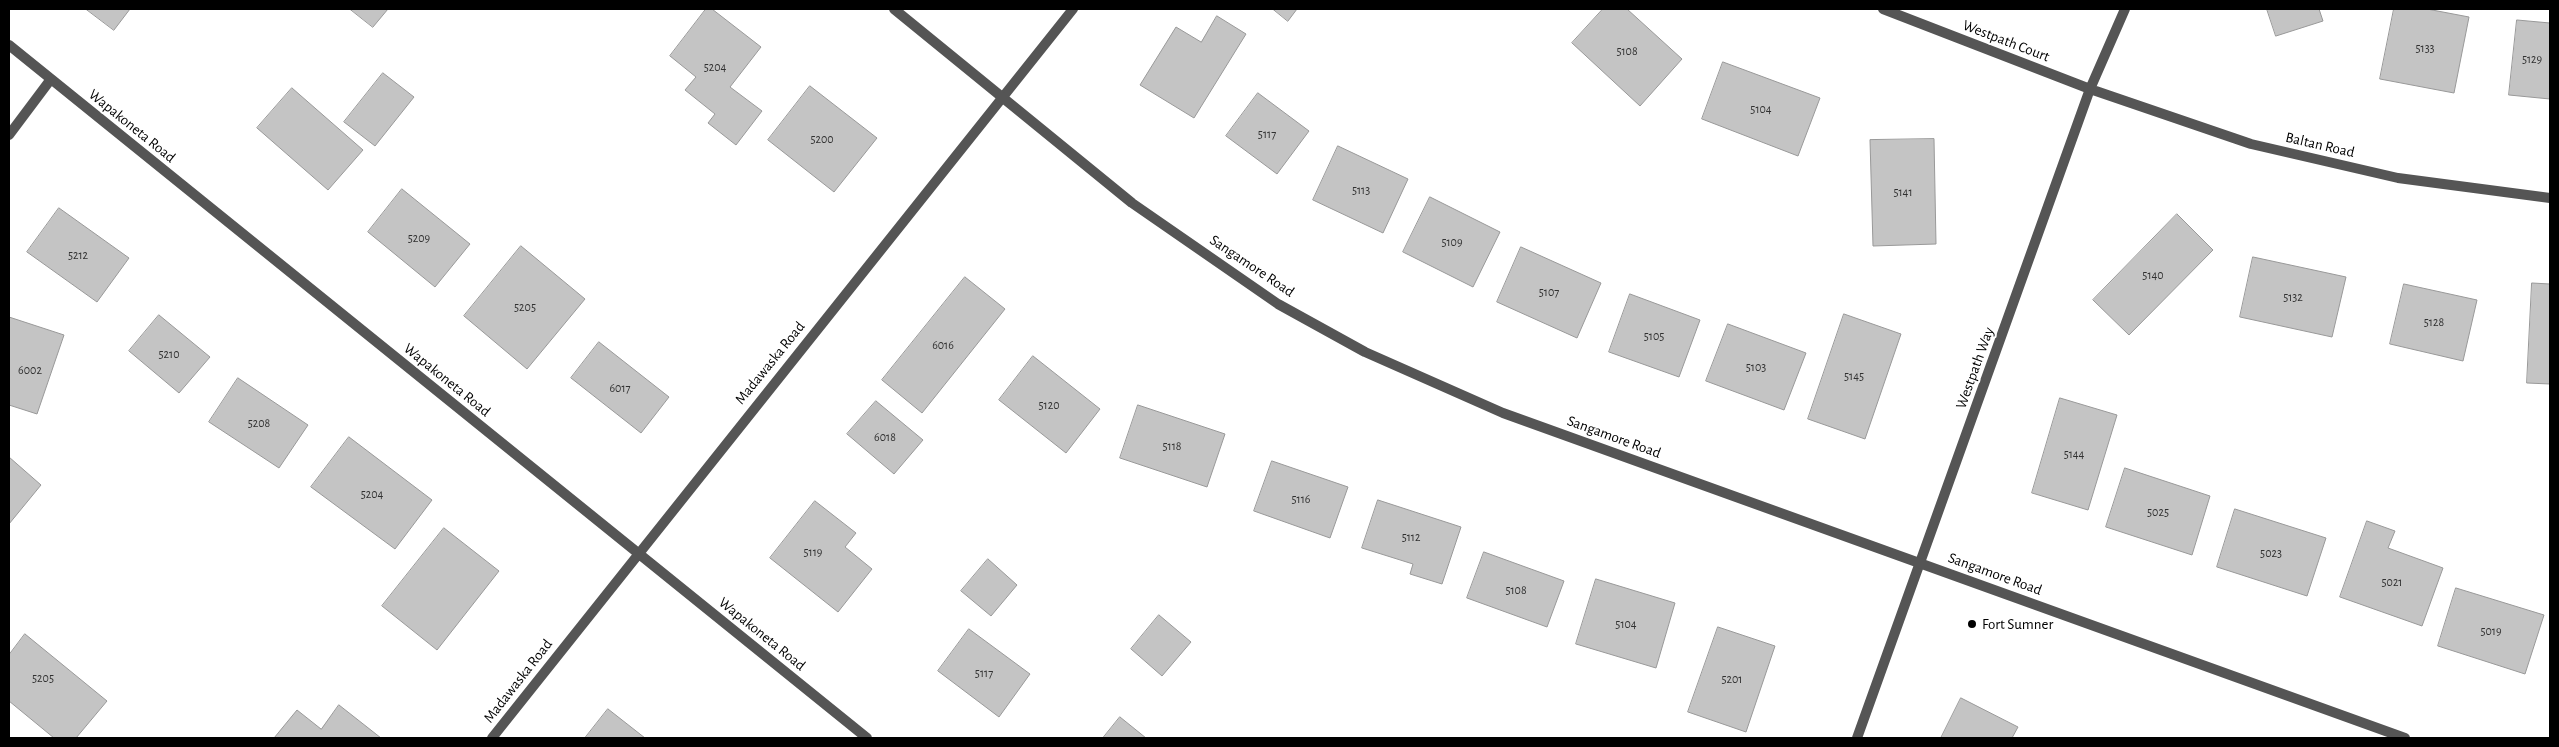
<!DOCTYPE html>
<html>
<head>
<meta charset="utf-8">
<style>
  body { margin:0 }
  #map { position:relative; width:2559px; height:747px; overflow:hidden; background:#fff; font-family:"Alegreya Sans",sans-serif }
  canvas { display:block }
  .frame { position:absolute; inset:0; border:10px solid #000; pointer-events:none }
</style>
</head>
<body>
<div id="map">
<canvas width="2559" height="747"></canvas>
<div class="frame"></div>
</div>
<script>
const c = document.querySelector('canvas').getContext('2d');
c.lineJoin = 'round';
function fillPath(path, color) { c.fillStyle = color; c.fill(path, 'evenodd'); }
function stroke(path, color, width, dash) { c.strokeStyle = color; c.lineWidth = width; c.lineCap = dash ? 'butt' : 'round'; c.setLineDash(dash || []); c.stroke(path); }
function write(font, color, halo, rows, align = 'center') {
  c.font = font + ' "Alegreya Sans",sans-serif'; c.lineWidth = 4; c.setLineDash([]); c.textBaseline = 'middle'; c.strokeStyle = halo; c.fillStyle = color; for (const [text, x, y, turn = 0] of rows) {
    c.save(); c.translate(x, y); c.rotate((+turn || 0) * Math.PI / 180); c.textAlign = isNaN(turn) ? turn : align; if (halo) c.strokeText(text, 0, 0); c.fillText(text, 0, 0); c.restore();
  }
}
const building = new Path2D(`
  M 86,9 L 130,9 L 114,30 Z
  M 350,9 L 388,9 L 373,27 Z
  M 706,9 L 712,9 L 761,47 L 730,87 L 762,111 L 736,145 L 708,123 L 715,114 L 685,90 L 696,77 L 670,56 Z
  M 1273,9 L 1297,9 L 1288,21 Z
  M 1603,9 L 1627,9 L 1682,59 L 1640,106 L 1572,43 Z
  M 2267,9 L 2319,9 L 2323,21 L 2276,36 Z
  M 2394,9 L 2427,9 L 2469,17 L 2454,93 L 2380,79 Z
  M 1217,16 L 1246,34 L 1194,118 L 1140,85 L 1176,27 L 1201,42 Z
  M 2517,20 L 2550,23 L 2550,99 L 2509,95 Z
  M 1723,62 L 1820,98 L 1798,156 L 1702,119 Z
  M 383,73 L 414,97 L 375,146 L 344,122 Z
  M 810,86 L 877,138 L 834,192 L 768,140 Z
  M 292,88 L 363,150 L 328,190 L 257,128 Z
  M 1258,93 L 1309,131 L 1277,174 L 1226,136 Z
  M 1934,139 L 1936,244 L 1873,246 L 1870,140 Z
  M 1338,146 L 1408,179 L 1383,233 L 1313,200 Z
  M 402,189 L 470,244 L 435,287 L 368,232 Z
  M 1430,197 L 1500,232 L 1473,287 L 1403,252 Z
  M 59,208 L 129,258 L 97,302 L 27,252 Z
  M 2177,214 L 2213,250 L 2129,335 L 2093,300 Z
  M 521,246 L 585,299 L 527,369 L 464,316 Z
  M 1521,247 L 1601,283 L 1577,338 L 1497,302 Z
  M 2253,257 L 2346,277 L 2332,337 L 2240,317 Z
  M 965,277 L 1005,309 L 922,413 L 882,380 Z
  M 2532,283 L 2550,284 L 2550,384 L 2527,383 Z
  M 2404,284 L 2477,300 L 2463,361 L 2390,344 Z
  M 1630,294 L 1700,320 L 1679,377 L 1609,352 Z
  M 1844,314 L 1901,334 L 1865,439 L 1808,419 Z
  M 159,315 L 210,357 L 179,393 L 129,351 Z
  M 9,317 L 64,335 L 37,414 L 9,405 Z
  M 1728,324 L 1806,353 L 1784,410 L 1706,381 Z
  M 599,342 L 669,397 L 641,433 L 571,378 Z
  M 1033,356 L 1100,409 L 1066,453 L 999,400 Z
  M 238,378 L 308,425 L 279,468 L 209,422 Z
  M 2060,398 L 2117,415 L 2088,510 L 2032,493 Z
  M 876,401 L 923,440 L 894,474 L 847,434 Z
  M 1138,405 L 1225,434 L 1207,487 L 1120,458 Z
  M 349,437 L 432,500 L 395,549 L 311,487 Z
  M 9,457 L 41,485 L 9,524 Z
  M 1272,461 L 1348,487 L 1330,538 L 1254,511 Z
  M 2125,468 L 2210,496 L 2192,555 L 2106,527 Z
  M 1378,500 L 1461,527 L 1442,584 L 1410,574 L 1413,564 L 1362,548 Z
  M 815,501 L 856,533 L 845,547 L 872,569 L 838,612 L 770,558 Z
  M 2235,509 L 2326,538 L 2307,596 L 2217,567 Z
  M 2367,521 L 2395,531 L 2388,548 L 2443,568 L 2422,626 L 2340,597 Z
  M 444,528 L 499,571 L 437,650 L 382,606 Z
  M 1484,552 L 1564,581 L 1547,627 L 1467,598 Z
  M 988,559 L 1017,585 L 991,616 L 961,591 Z
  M 1596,579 L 1675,603 L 1656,668 L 1576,644 Z
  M 2456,588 L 2544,615 L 2525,674 L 2438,646 Z
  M 1159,615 L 1191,642 L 1162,676 L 1131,649 Z
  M 1718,627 L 1775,646 L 1746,732 L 1688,712 Z
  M 969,629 L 1030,674 L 999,717 L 938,671 Z
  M 25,634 L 107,701 L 76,738 L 54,738 L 9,701 L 9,655 Z
  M 1961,698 L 2018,727 L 2012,738 L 1941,738 Z
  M 339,705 L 381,738 L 274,738 L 297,710 L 321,729 Z
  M 608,709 L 645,738 L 585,738 Z
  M 1120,717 L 1146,738 L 1103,738 Z`);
const minor = new Path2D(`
  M 1883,9 L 2090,89 L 2251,144 L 2398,178 L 2550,198
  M 9,45 L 867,738
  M 9,135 L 51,79
  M 492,738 L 1073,9
  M 1857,738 L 2090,89 L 2125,9`);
const tertiary = new Path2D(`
  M 894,9 L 1132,203 L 1278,304 L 1365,352 L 1503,413 L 2405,738`);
const markers = [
  [1972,624,5,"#000"]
];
const numberNames = [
  ["5133",2425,48],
  ["5108",1627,51],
  ["5129",2532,59],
  ["5204",715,67],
  ["5104",1761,109],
  ["5117",1267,134],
  ["5200",822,139],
  ["5113",1361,190],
  ["5141",1903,192],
  ["5209",419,238],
  ["5109",1452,242],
  ["5212",78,255],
  ["5140",2153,275],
  ["5107",1549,292],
  ["5132",2293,297],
  ["5205",525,307],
  ["5128",2434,322],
  ["5105",1654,336],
  ["6016",943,345],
  ["5210",169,354],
  ["5103",1756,367],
  ["6002",30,370],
  ["5145",1854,376],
  ["6017",620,388],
  ["5120",1049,405],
  ["5208",259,423],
  ["6018",885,437],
  ["5118",1172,446],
  ["5144",2074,454],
  ["5204",372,494],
  ["5116",1301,499],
  ["5025",2158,512],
  ["5112",1411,537],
  ["5119",813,552],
  ["5023",2271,553],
  ["5021",2392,582],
  ["5108",1516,590],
  ["5104",1626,624],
  ["5019",2491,631],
  ["5117",984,673],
  ["5205",43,678],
  ["5201",1732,679]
];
const streetNames = [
  ["Westpath Court",2006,41,21],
  ["Wapakoneta Road",132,126,39],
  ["Baltan Road",2320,145,13],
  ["Sangamore Road",1252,266,34],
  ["Madawaska Road",770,363,-51],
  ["Westpath Way",1975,368,-70],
  ["Wapakoneta Road",447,380,39],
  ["Sangamore Road",1614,437,20],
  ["Sangamore Road",1995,574,20],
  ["Wapakoneta Road",762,634,39],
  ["Madawaska Road",518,681,-52]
];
const poiNames = [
  ["Fort Sumner",1982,624]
];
fillPath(building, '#c4c4c4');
stroke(building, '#999', 1);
stroke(minor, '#555', 10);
stroke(tertiary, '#555', 10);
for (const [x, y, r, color] of markers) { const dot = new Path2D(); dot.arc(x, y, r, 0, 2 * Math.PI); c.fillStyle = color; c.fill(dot); stroke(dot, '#fff', 2); }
write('12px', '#313131', null, numberNames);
write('15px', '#000', '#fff', streetNames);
write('15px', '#000', '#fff', poiNames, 'left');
</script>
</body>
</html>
